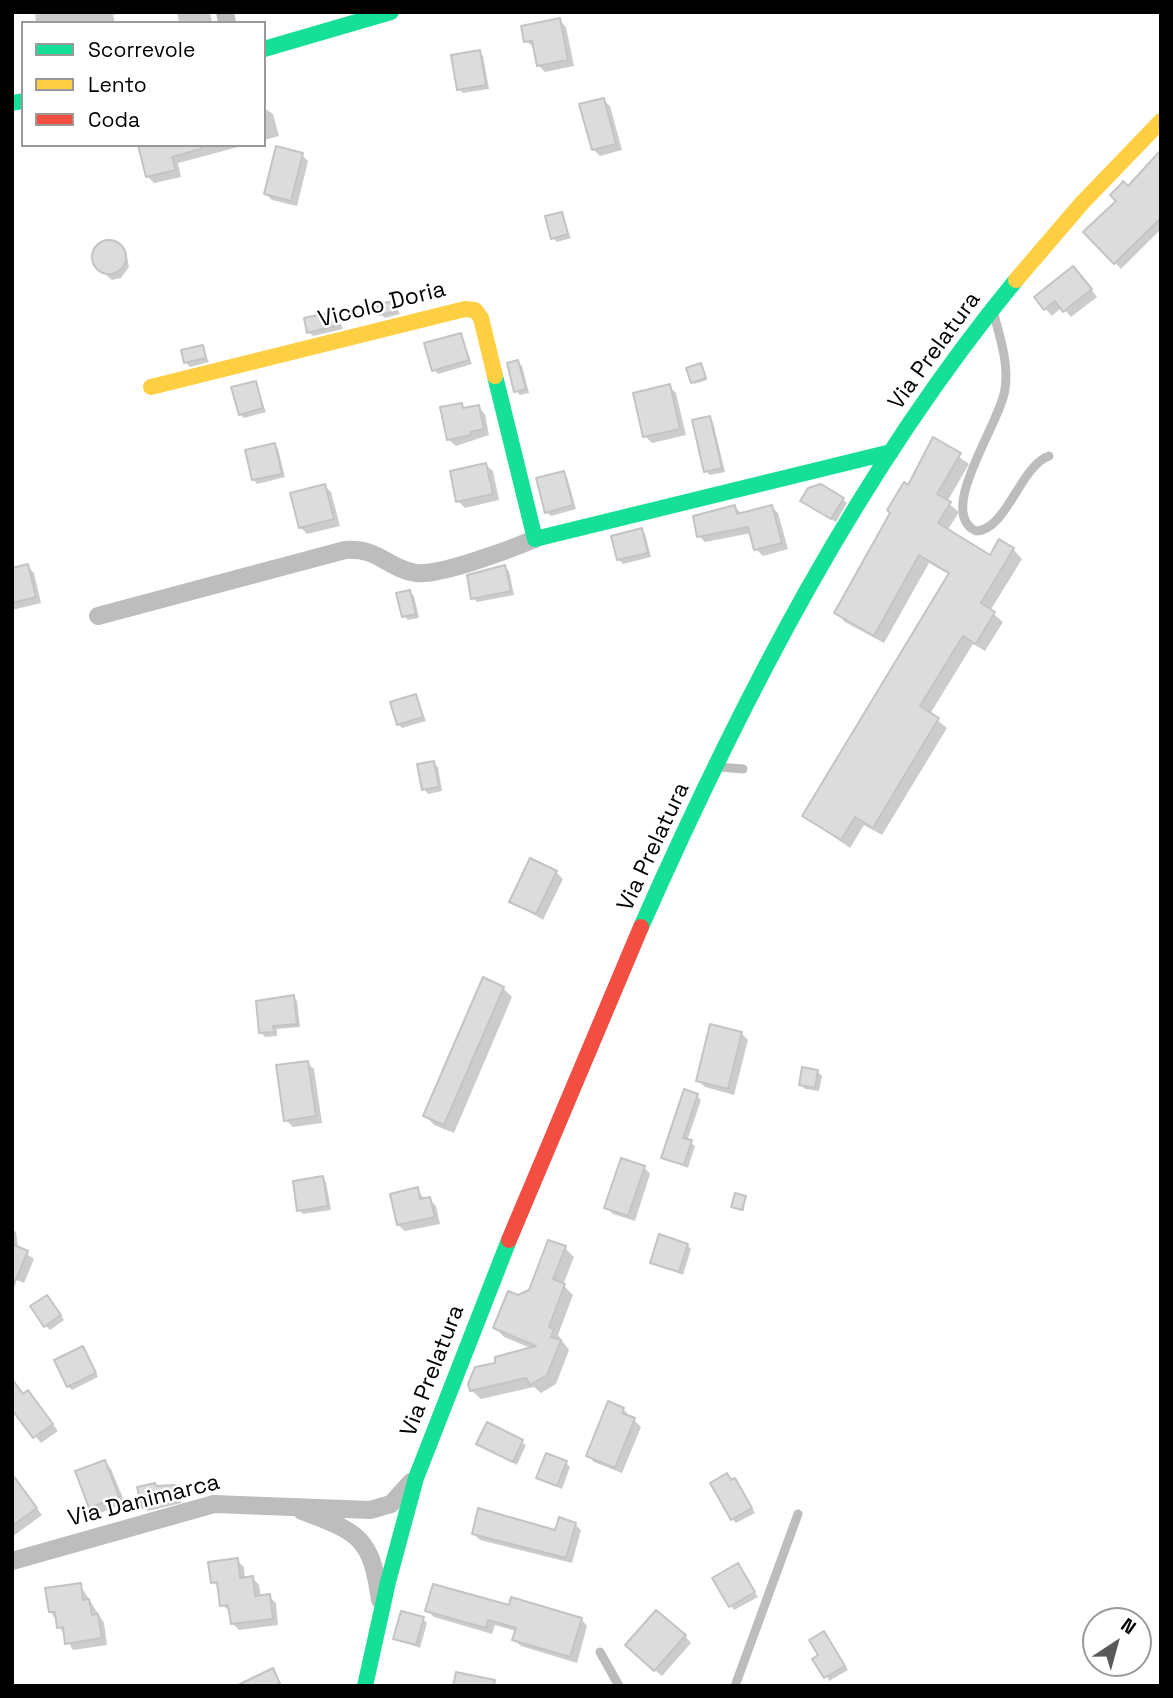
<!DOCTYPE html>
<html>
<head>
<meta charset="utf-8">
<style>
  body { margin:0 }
  #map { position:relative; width:1173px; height:1698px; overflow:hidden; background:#fff; font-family:"Space Grotesk",sans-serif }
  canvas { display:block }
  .frame { position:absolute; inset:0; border:14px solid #000; pointer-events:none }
  .legend { position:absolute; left:21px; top:21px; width:245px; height:126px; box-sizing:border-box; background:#fff; border:2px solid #999; margin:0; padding:9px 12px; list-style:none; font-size:21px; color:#000 }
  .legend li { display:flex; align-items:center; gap:14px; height:35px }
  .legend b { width:35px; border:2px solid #999 }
  .north { position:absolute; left:1082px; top:1607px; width:70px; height:70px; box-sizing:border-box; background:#fff; border:2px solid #999; border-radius:50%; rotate:36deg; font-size:19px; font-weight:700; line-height:28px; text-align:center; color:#000 }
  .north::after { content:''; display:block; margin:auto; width:24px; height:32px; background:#595959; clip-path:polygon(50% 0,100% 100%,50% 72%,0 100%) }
</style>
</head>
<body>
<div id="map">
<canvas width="1173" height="1698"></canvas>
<div class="frame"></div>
<ul class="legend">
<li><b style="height:9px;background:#16e098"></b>Scorrevole</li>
<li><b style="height:9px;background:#ffcf43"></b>Lento</li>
<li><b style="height:9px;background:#f24e42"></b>Coda</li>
</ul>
<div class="north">N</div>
</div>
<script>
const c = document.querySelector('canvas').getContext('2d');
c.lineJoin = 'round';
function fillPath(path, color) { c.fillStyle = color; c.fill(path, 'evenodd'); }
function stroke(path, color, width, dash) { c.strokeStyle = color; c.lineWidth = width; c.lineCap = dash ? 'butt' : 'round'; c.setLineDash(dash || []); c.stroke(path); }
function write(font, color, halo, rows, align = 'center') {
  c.font = font + ' "Space Grotesk",sans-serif'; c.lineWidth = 5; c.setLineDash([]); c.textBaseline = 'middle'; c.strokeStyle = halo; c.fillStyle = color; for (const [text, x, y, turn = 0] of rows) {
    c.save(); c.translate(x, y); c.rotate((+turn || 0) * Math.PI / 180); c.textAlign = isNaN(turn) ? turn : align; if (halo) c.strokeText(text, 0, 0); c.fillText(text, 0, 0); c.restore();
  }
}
const shadow = new Path2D(`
  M 35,12 L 127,12 L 113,15 L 115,23 L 36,23 Z
  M 177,12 L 210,12 L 212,23 L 179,23 Z
  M 559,20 L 566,27 L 574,66 L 545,72 L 538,65 L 535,48 L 526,41 Z
  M 479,52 L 483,56 L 489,89 L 463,93 L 458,89 Z
  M 603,100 L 610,106 L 622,150 L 600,156 L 593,149 Z
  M 264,108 L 273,114 L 279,136 L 264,140 Z
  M 140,145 L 246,145 L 178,163 L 181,177 L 154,183 L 147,176 Z
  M 1161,153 L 1161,229 L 1121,269 L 1086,232 Z
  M 302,155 L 308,161 L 297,206 L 272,200 L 266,194 Z
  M 561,214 L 571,238 L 557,242 L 553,238 Z
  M 109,241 L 126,251 L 129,267 L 121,278 L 112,280 L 96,266 L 94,255 L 101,243 Z
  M 1080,275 L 1097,297 L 1071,317 L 1062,307 L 1052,316 L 1036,298 Z
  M 394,303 L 400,314 L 385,318 L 381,314 Z
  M 336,313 L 343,329 L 313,336 L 309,332 Z
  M 461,335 L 472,364 L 438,374 L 434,370 Z
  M 202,347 L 209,362 L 190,367 L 186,363 Z
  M 518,362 L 522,366 L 529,393 L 520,395 L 516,391 Z
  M 701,365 L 707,380 L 694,384 L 693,382 Z
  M 255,383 L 266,412 L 244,418 L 240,414 Z
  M 669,386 L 676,393 L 686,435 L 652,443 L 645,436 Z
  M 461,405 L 466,410 L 478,407 L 485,414 L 489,435 L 456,446 L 449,440 Z
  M 709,418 L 713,422 L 725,472 L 710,475 L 706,471 Z
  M 934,439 L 969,464 L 947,502 L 959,512 L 947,531 L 990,557 L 1013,549 L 1022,559 L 990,611 L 1003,622 L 985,651 L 973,644 L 930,714 L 947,728 L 882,835 L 864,825 L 850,848 L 804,816 L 950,575 L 929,563 L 884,643 L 845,622 L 836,612 Z
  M 274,445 L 278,449 L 285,477 L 257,484 L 253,479 Z
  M 486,465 L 493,471 L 499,500 L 465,508 L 458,501 Z
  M 563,473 L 567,477 L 576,509 L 551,516 L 547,512 Z
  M 325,486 L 331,492 L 340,526 L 307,534 L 300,527 Z
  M 842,499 L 847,503 L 836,522 L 807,505 Z
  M 735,507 L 742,514 L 772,507 L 778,513 L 788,549 L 763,556 L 756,549 L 752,533 L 705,542 L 699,536 Z
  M 641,530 L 645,534 L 651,557 L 623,564 L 619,560 Z
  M 27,566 L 34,573 L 41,603 L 12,610 L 12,570 Z
  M 504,567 L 509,571 L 514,595 L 477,602 L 473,598 Z
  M 410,592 L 414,596 L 419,618 L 408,620 L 404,616 Z
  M 416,696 L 426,721 L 402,728 L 398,724 Z
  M 433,763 L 438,767 L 442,791 L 428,794 L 424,789 Z
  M 556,872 L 563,879 L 543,920 L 511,901 Z
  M 503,988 L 512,997 L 454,1133 L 434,1125 L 425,1115 Z
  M 293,996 L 297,1001 L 300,1027 L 277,1029 L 277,1036 L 265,1037 L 261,1033 Z
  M 741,1033 L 748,1040 L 734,1095 L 705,1087 L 698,1081 Z
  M 307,1063 L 314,1069 L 322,1123 L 293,1127 L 286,1120 Z
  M 818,1072 L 822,1076 L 819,1091 L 805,1089 L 801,1085 Z
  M 697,1096 L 701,1100 L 687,1141 L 695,1146 L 688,1168 L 663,1157 Z
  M 644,1167 L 650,1174 L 635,1221 L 613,1214 L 606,1207 Z
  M 322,1178 L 326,1182 L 331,1210 L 303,1214 L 299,1210 Z
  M 417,1189 L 425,1200 L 429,1199 L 436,1206 L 440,1224 L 405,1231 L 398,1225 Z
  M 745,1197 L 744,1211 L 733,1207 Z
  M 12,1229 L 16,1232 L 18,1248 L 34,1259 L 24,1283 L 12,1278 Z
  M 687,1245 L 691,1249 L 683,1275 L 652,1262 Z
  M 565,1248 L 574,1257 L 563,1285 L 573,1295 L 558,1335 L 569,1350 L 556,1384 L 541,1393 L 534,1387 L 481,1399 L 471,1390 L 496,1364 L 533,1349 L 504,1337 L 495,1327 L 518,1297 L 530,1291 Z
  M 51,1301 L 64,1320 L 50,1330 L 46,1326 Z
  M 82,1348 L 98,1377 L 72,1390 L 68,1386 Z
  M 12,1382 L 24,1395 L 34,1399 L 58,1431 L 41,1443 L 12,1407 Z
  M 623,1409 L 641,1427 L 622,1473 L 594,1462 L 588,1455 Z
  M 487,1424 L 526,1445 L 517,1465 L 478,1444 Z
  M 105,1462 L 111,1469 L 125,1503 L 98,1514 L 91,1507 Z
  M 566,1463 L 570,1467 L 562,1489 L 538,1478 Z
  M 727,1475 L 739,1484 L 755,1513 L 736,1523 L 732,1519 Z
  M 17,1483 L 42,1515 L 12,1537 L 12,1486 Z
  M 175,1487 L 182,1503 L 148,1511 L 144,1507 L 157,1488 Z
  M 575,1524 L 581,1530 L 572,1563 L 480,1540 L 474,1534 L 556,1532 Z
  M 237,1560 L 244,1567 L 245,1579 L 253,1578 L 259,1585 L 261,1597 L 269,1596 L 276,1603 L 278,1625 L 239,1630 L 232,1623 L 231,1612 L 222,1605 L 220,1589 L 213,1582 Z
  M 738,1565 L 758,1597 L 734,1610 L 714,1579 Z
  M 80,1585 L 104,1623 L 107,1645 L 73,1650 L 51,1612 Z
  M 510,1608 L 581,1619 L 587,1626 L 577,1663 L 521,1646 L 514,1640 L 516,1631 L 495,1625 L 492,1634 L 434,1617 L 427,1610 Z
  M 423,1619 L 427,1623 L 420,1648 L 395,1638 Z
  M 824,1633 L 848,1670 L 829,1681 L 820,1656 Z
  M 685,1636 L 691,1643 L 662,1676 L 634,1652 Z`);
const building = new Path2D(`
  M 560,18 L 568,60 L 537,66 L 532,41 L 524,42 L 521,26 Z
  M 480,50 L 486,85 L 457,90 L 451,55 Z
  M 604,98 L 616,144 L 592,150 L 579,104 Z
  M 138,145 L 200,145 L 201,149 L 172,157 L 176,170 L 146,177 Z
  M 276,146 L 303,153 L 291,201 L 264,194 Z
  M 1161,150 L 1161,218 L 1114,264 L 1083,232 L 1116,201 L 1110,195 L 1119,186 L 1123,181 L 1128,186 Z
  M 562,212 L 568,234 L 551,239 L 545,216 Z
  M92 257a17 17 0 1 1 34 0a17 17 0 1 1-34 0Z
  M 1073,266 L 1092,289 L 1063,312 L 1055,301 L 1044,310 L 1034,297 Z
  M 395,301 L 397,311 L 379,315 L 377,304 Z
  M 337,311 L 339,325 L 307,333 L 304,318 Z
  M 461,333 L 469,360 L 432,371 L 424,343 Z
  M 203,345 L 206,358 L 184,363 L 181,350 Z
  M 518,360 L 526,389 L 514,392 L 507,363 Z
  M 701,363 L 706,378 L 691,383 L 686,368 Z
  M 256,381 L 263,408 L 239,415 L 231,387 Z
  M 670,384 L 680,429 L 643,437 L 633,393 Z
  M 462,403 L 463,408 L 479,405 L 484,429 L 470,432 L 471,435 L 447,440 L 440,407 Z
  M 710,416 L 722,468 L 704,472 L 692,420 Z
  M 933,437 L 961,453 L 937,494 L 951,502 L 938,523 L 990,555 L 999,539 L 1014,548 L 981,603 L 995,612 L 976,644 L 963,636 L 920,706 L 939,718 L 873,828 L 855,817 L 841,840 L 802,816 L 949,573 L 919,555 L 874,636 L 834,613 L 890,513 L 887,510 L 904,482 L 908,485 Z
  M 275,443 L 282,474 L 252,480 L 245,450 Z
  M 486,463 L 493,494 L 456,502 L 450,471 Z
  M 564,471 L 573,505 L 545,513 L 536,478 Z
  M 325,484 L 334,519 L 299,528 L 290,493 Z
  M 821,484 L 844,498 L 831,519 L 800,501 L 808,488 Z
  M 735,505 L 737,514 L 772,505 L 782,543 L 754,550 L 748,527 L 697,537 L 693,516 Z
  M 642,528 L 648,553 L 617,560 L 611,536 Z
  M 28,564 L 36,597 L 12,603 L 12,568 Z
  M 505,565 L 511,591 L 471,599 L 467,575 Z
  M 410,590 L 416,614 L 402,617 L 396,593 Z
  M 416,694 L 423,717 L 397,725 L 390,702 Z
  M 434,761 L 439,787 L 422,790 L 417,764 Z
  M 530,858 L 557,871 L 536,914 L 509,902 Z
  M 483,977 L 504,987 L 444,1125 L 423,1116 Z
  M 294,995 L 297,1024 L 273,1026 L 274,1032 L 259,1033 L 256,1001 Z
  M 710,1024 L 742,1032 L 728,1089 L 696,1081 Z
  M 308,1061 L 316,1116 L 284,1121 L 276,1065 Z
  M 802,1067 L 818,1070 L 815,1088 L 799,1085 Z
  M 684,1089 L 698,1094 L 683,1138 L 692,1140 L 684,1165 L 661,1158 Z
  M 621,1158 L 645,1166 L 628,1216 L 604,1208 Z
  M 323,1176 L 328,1206 L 297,1211 L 293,1181 Z
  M 418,1187 L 420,1199 L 430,1197 L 435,1217 L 397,1225 L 390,1194 Z
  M 735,1193 L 746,1196 L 742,1210 L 731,1207 Z
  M 659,1234 L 688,1244 L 679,1272 L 650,1263 Z
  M 548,1240 L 566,1246 L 553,1279 L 565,1284 L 549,1327 L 554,1329 L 551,1337 L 561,1340 L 547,1375 L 530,1385 L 526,1378 L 470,1391 L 468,1384 L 475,1367 L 495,1363 L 495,1357 L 536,1346 L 493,1328 L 508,1291 L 518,1295 L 529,1290 Z
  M 12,1244 L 28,1251 L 12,1289 Z
  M 47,1295 L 61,1315 L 44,1327 L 30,1306 Z
  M 83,1346 L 96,1373 L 67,1387 L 54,1360 Z
  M 12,1379 L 23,1394 L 28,1390 L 53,1424 L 33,1438 L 12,1410 Z
  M 608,1401 L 624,1408 L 622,1413 L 635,1418 L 615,1468 L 586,1456 Z
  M 487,1422 L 523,1440 L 513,1462 L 476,1444 Z
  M 546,1453 L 567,1461 L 557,1486 L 536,1478 Z
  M 105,1460 L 119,1497 L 89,1508 L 75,1471 Z
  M 727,1473 L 731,1480 L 735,1478 L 752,1508 L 731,1520 L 710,1483 Z
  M 12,1474 L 37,1508 L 12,1526 Z
  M 155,1483 L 156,1486 L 176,1485 L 179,1499 L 142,1508 L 137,1487 Z
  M 478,1508 L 555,1530 L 559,1517 L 576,1523 L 566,1558 L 472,1534 Z
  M 238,1558 L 240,1578 L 253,1576 L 255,1596 L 270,1594 L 273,1619 L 231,1624 L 228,1605 L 220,1606 L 217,1582 L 211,1583 L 208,1562 Z
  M 738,1563 L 755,1592 L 729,1607 L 712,1578 Z
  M 81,1583 L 83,1600 L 89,1599 L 92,1615 L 98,1614 L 102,1638 L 65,1644 L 63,1627 L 57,1628 L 55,1612 L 49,1612 L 45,1588 Z
  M 433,1584 L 509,1605 L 511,1597 L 582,1618 L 570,1657 L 512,1640 L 516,1628 L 488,1620 L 486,1628 L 425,1611 Z
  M 656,1610 L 686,1635 L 654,1671 L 625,1645 Z
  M 401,1611 L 424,1617 L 416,1645 L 393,1639 Z
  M 824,1631 L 845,1666 L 824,1678 L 812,1659 L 818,1655 L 809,1640 Z
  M 273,1668 L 281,1686 L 236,1686 Z
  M 456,1672 L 495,1680 L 494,1686 L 453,1686 Z`);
const lane = new Path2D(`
  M 994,314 C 1000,339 1009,363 1005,389 C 1001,423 935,512 976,531 C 1007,530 1020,466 1049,456
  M 719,767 L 743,769
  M 600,1652 L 619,1686
  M 735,1686 L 798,1514`);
const street = new Path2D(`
  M 225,12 L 227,23
  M 98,616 L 345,550 C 378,547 388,569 416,573 C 440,576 511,549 535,539
  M 302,1511 C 360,1533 371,1537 380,1600
  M 12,1561 L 214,1504 L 370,1510 L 391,1504 L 411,1482`);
const fast = new Path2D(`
  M 264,49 L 391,12
  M 12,103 L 23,101
  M 495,376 L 535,539 L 891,452
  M 641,927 C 741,701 858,472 1016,280
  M 365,1686 L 388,1582 L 416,1478 L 509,1240`);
const slow = new Path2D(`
  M 1016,280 L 1082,203 L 1161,121
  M 151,387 L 465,309 L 475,310 L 481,318 L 495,376`);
const jam = new Path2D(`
  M 509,1240 L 641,927`);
const streetNames = [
  ["Vicolo Doria",382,305,-14],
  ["Via Prelatura",935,351,-54],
  ["Via Prelatura",654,847,-65],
  ["Via Prelatura",433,1371,-69],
  ["Via Danimarca",144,1501,-14]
];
fillPath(shadow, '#0003');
fillPath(building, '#dcdcdc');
stroke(building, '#c4c4c4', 2);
stroke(lane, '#bdbdbd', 9);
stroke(street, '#bdbdbd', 18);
stroke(fast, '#16e098', 16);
stroke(slow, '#ffcf43', 16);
stroke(jam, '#f24e42', 16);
write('23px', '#000', '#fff', streetNames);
</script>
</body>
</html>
